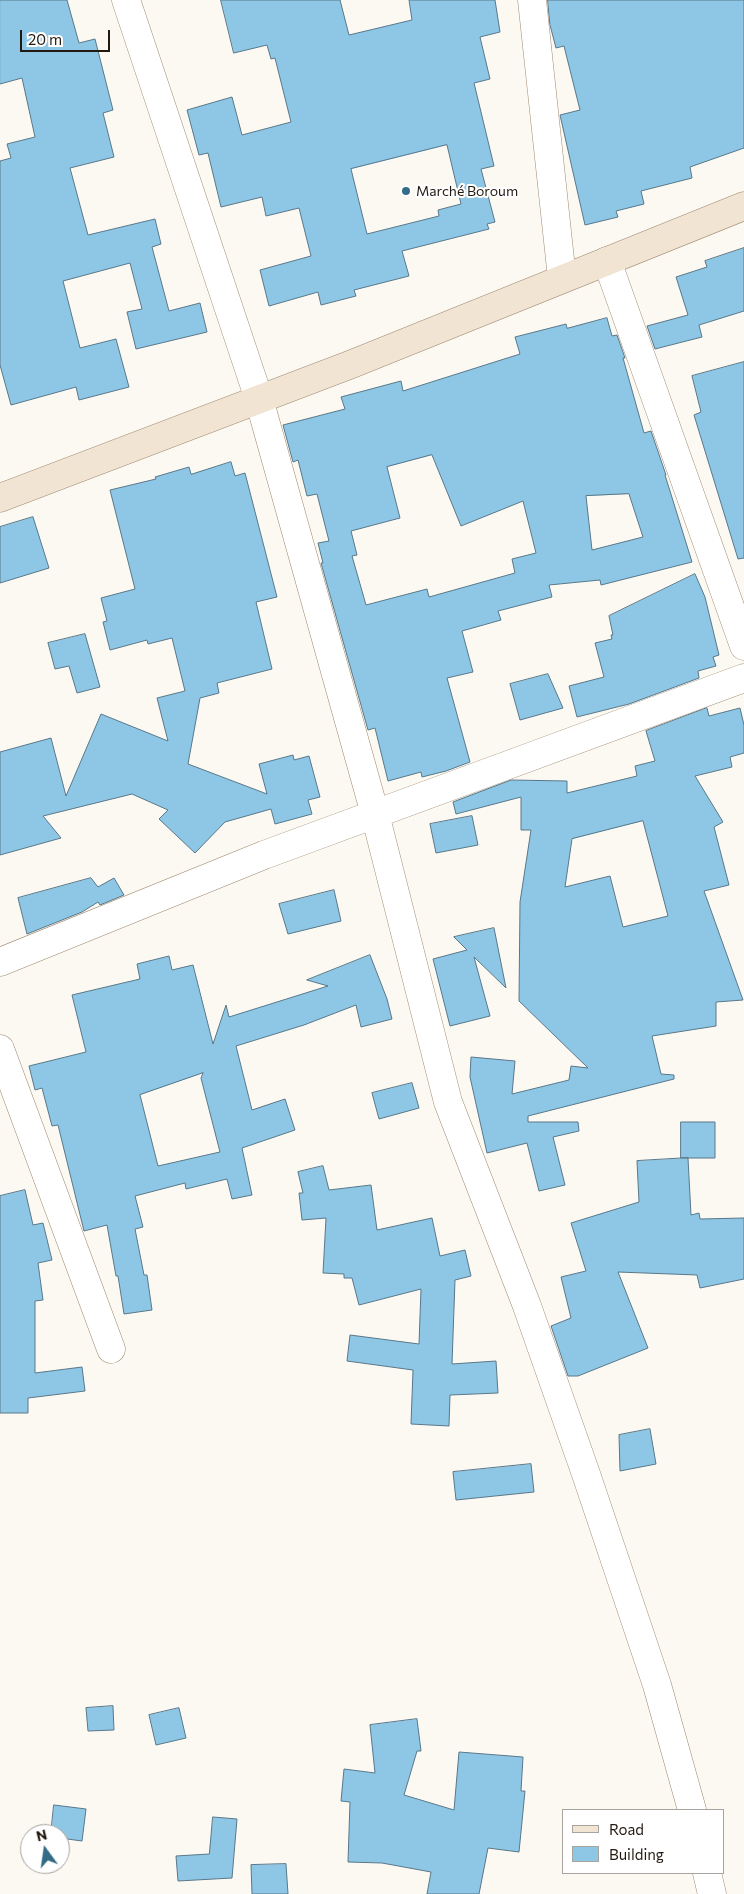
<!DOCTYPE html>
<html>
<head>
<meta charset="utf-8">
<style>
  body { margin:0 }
  #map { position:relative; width:744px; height:1894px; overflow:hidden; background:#fcf8f2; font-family:Commissioner,sans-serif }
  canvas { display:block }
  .legend { position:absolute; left:562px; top:1809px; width:162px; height:65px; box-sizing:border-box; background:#fff; border:1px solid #a7a39f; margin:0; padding:6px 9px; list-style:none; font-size:15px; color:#221a10 }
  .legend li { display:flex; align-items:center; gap:10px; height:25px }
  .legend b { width:25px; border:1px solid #a7a39f }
  .north { position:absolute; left:20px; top:1824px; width:50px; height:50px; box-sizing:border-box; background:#fff; border:1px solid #a7a39f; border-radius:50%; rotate:346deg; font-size:14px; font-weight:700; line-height:20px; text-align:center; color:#221a10 }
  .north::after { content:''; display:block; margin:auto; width:18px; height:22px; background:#346b86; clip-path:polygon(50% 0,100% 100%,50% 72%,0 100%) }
  .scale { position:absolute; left:20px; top:30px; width:90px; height:22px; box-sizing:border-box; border:2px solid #221a10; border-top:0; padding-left:6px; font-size:15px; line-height:18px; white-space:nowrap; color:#221a10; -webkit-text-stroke:4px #fff; paint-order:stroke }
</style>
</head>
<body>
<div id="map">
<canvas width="744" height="1894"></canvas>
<ul class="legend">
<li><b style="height:6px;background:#f1e4d3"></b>Road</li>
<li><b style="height:14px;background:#8ec7e5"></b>Building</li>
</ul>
<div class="north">N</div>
<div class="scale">20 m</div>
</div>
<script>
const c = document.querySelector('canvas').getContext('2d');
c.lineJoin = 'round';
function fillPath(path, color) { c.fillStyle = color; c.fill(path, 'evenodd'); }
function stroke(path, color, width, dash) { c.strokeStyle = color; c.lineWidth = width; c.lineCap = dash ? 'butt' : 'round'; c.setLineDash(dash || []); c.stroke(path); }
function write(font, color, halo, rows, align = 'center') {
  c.font = font + ' Commissioner,sans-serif'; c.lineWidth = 4; c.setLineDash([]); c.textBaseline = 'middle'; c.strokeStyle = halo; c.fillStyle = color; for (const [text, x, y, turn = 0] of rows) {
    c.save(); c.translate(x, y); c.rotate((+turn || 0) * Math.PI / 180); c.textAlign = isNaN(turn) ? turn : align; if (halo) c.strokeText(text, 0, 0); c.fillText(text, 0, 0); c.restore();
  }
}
const building = new Path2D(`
  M 0,0 L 67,0 L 79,43 L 95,39 L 113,110 L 103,113 L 114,157 L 70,168 L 88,235 L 155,219 L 161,244 L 152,247 L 169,311 L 200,303 L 207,332 L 136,349 L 127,312 L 142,309 L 130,263 L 63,281 L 80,348 L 116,339 L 129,387 L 79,400 L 76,387 L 11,405 L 0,365 L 0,161 L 11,158 L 7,144 L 35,137 L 22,78 L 0,84 Z
  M 221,0 L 340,0 L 349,35 L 412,20 L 409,0 L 495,0 L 500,32 L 480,37 L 490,79 L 474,83 L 494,166 L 481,169 L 495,222 L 487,224 L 489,229 L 402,251 L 409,276 L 354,290 L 356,296 L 321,305 L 318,292 L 269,306 L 260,270 L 311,256 L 299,208 L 266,216 L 262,197 L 221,207 L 208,153 L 199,155 L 187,110 L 232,97 L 242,135 L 291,122 L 275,58 L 271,59 L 267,45 L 234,53 ZM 447,145 L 461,204 L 438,210 L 439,216 L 367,234 L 351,169 Z
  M 548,0 L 744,0 L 744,148 L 690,167 L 692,178 L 641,191 L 644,204 L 616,211 L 618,217 L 585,225 L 560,115 L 580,110 L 564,46 L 556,48 L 550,25 Z
  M 744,248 L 744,311 L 699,325 L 702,337 L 655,349 L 647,326 L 688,315 L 676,277 L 707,267 L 705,261 Z
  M 607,318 L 612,336 L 617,335 L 625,358 L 623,358 L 644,433 L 651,431 L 666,475 L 665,475 L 692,562 L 601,585 L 600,580 L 549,585 L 552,597 L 498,611 L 501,620 L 462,631 L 473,672 L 447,678 L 470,762 L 446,771 L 422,777 L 421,772 L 388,781 L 375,728 L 368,730 L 321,563 L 323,563 L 318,543 L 329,541 L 317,494 L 307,496 L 298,460 L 293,462 L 283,425 L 345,409 L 341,397 L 401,381 L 403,391 L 520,354 L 515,337 L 566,324 L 567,328 ZM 432,455 L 461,526 L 523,501 L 536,553 L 512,559 L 515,573 L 429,597 L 427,589 L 366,605 L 352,556 L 357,555 L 351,531 L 400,518 L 387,467 ZM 629,494 L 643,537 L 592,550 L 586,496 Z
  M 744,362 L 744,558 L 738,559 L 694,415 L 701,412 L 692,376 Z
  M 231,462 L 235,476 L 245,473 L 277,597 L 256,602 L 272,669 L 217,683 L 219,693 L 200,698 L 188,764 L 267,794 L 259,764 L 293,755 L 294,760 L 309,756 L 320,797 L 308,800 L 312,814 L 275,824 L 271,809 L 225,822 L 195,853 L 159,819 L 168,810 L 132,794 L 43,816 L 61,838 L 0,855 L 0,752 L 51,738 L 66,796 L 101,714 L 168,741 L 157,698 L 185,691 L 172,638 L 148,644 L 147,640 L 110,650 L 103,622 L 107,621 L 101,598 L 135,589 L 110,490 L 156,479 L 155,477 L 189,467 L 191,474 Z
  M 33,517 L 49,568 L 0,583 L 0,527 Z
  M 695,574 L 705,597 L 719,655 L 713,657 L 716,666 L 698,671 L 699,678 L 629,704 L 577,717 L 569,686 L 604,677 L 595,643 L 612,639 L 611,635 L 613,635 L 609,616 Z
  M 85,634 L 100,687 L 77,693 L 69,666 L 55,669 L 48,643 Z
  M 548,674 L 563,708 L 520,720 L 510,684 Z
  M 707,708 L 709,716 L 740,708 L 744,725 L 744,753 L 730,757 L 732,767 L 695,776 L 723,822 L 714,827 L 729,885 L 704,891 L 743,1000 L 716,1002 L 716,1026 L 652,1036 L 661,1074 L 674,1075 L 674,1079 L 528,1116 L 528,1122 L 578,1122 L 579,1131 L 553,1137 L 565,1185 L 539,1191 L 527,1143 L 487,1153 L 470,1077 L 471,1057 L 515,1061 L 512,1094 L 569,1080 L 571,1066 L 588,1068 L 519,1001 L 520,902 L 531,830 L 521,830 L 521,797 L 456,814 L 453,802 L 511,780 L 567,781 L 567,793 L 637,776 L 635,766 L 655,761 L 646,731 ZM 643,821 L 668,916 L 623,927 L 610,876 L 565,887 L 572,839 Z
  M 472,816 L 478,845 L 436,853 L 430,824 Z
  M 91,878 L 98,887 L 114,878 L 124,895 L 100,905 L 98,902 L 82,912 L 27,934 L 18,898 Z
  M 334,890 L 341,921 L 288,934 L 279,904 Z
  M 494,928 L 506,988 L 474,957 L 490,1016 L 450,1026 L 433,959 L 467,950 L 454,937 Z
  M 370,955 L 387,999 L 392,1019 L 361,1027 L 356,1005 L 304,1025 L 236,1046 L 252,1110 L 285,1099 L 295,1130 L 242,1148 L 252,1195 L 232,1199 L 227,1179 L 186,1189 L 185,1183 L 135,1196 L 143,1227 L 135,1229 L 144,1275 L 147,1275 L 152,1310 L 124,1314 L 118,1276 L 116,1276 L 107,1225 L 84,1231 L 58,1125 L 52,1126 L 42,1088 L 35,1090 L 29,1066 L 86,1052 L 72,995 L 140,979 L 137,964 L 169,956 L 172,970 L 193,965 L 213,1044 L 226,1005 L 229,1017 L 328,986 L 307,980 ZM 203,1073 L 201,1078 L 220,1152 L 158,1166 L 140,1095 Z
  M 412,1083 L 419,1108 L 379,1119 L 372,1093 Z
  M 681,1122 L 715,1122 L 715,1158 L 681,1158 Z
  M 688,1158 L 691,1215 L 699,1213 L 700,1219 L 744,1218 L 744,1279 L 700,1288 L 697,1275 L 618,1272 L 648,1348 L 578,1376 L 568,1376 L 551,1326 L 571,1318 L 561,1277 L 586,1271 L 571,1223 L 639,1202 L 637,1161 Z
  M 323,1166 L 329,1190 L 371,1185 L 377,1230 L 432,1218 L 440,1256 L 465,1250 L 471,1276 L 455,1280 L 452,1364 L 496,1361 L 498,1393 L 450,1395 L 449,1426 L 411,1424 L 413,1370 L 347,1361 L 350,1335 L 419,1344 L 421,1289 L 359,1305 L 352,1278 L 344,1278 L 344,1274 L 323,1273 L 326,1218 L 302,1220 L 299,1193 L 303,1193 L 298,1172 Z
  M 25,1190 L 33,1225 L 43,1223 L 52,1260 L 38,1263 L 43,1300 L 35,1301 L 35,1373 L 82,1367 L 85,1391 L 28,1398 L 28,1413 L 0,1413 L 0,1196 Z
  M 650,1429 L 656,1464 L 620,1471 L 619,1435 Z
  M 531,1464 L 534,1492 L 456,1500 L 453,1472 Z
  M 113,1706 L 114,1730 L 88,1731 L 86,1708 Z
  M 179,1708 L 186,1738 L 156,1745 L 149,1715 Z
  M 417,1719 L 421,1751 L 417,1751 L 404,1795 L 454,1810 L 459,1752 L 523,1757 L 521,1791 L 525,1791 L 519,1852 L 488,1848 L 479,1894 L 427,1894 L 431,1872 L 382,1863 L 348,1862 L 350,1802 L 341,1801 L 344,1769 L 375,1773 L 370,1725 Z
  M 54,1805 L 86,1809 L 82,1841 L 60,1838 L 60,1834 L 51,1834 Z
  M 213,1817 L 237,1819 L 232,1878 L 178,1881 L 176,1856 L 209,1854 Z
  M 286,1864 L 288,1894 L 252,1894 L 251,1865 Z`);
const street = new Path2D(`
  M 126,0 L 259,399 L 375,814 L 448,1102 L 527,1306 L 586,1474 L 657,1685 L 692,1810
  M 532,0 L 562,278
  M 607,261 L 744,646
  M 0,962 L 264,855 L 744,678
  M 0,1049 L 111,1349
  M 707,1873 L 712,1894`);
const secondary = new Path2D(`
  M 0,498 L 352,364 L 744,206`);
const markers = [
  [406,191,5,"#346b86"]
];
const poiNames = [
  ["Marché Boroum",416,191]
];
fillPath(building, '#8ec7e5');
stroke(building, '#587889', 1);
stroke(street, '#9f8a70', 29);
stroke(secondary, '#9f8a70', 29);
stroke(street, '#fff', 28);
stroke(secondary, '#f1e4d3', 28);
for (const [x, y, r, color] of markers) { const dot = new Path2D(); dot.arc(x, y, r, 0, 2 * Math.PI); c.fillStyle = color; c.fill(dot); stroke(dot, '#fff', 2); }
write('14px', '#221a10', '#fff', poiNames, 'left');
</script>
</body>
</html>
